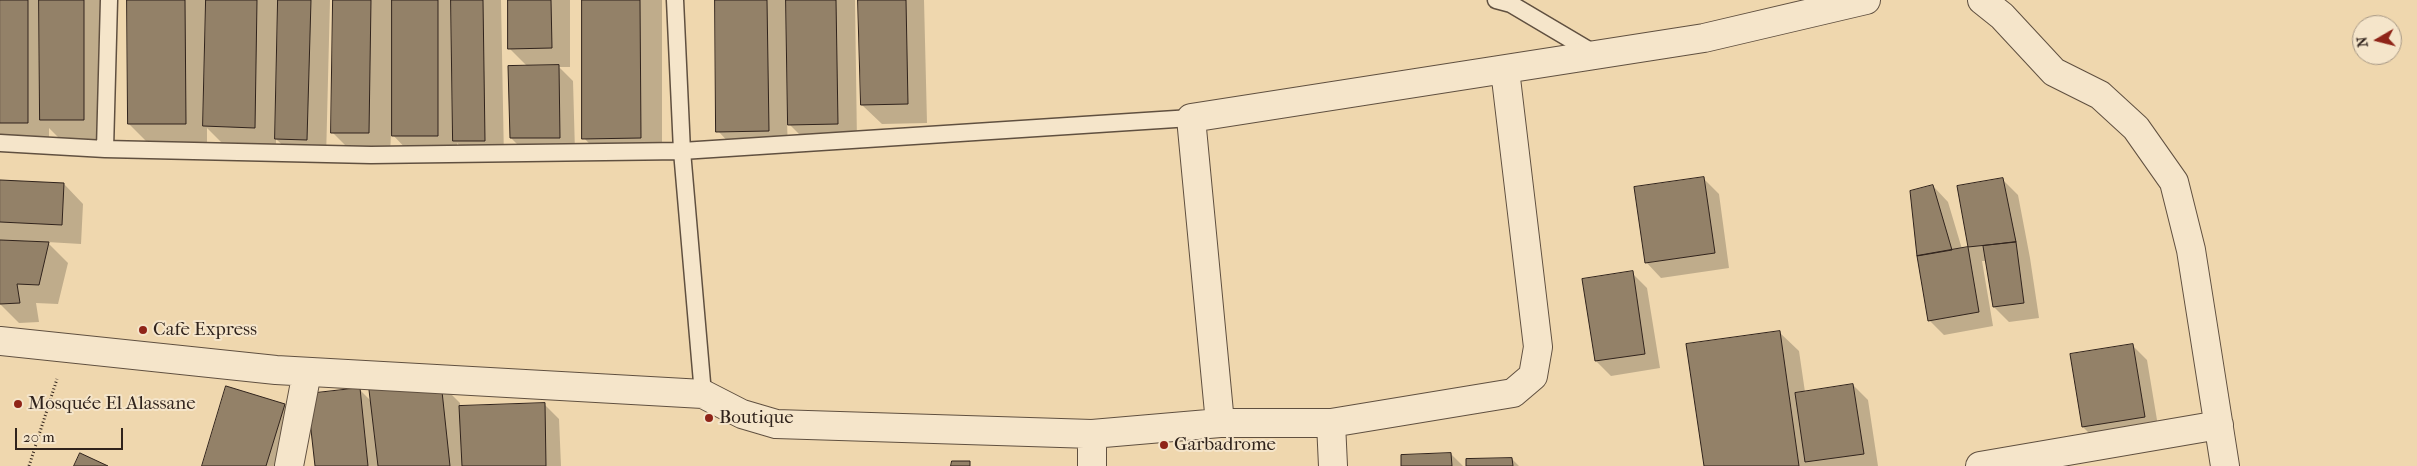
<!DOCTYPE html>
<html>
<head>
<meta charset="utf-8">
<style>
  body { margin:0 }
  #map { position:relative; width:2417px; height:466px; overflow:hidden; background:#efd7ae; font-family:"IM FELL French Canon",serif }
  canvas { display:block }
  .north { position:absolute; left:2352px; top:15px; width:50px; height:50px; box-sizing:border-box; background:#f5e5ca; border:1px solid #a69784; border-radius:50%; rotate:262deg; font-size:14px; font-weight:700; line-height:20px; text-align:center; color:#30231c }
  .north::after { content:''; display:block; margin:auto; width:18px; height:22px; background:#8f2418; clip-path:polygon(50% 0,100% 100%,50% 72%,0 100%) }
  .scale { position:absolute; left:15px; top:428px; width:108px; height:22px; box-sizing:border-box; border:2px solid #30231c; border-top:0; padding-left:6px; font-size:15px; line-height:18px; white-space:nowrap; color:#30231c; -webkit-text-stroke:4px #f5e5ca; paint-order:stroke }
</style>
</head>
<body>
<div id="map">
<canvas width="2417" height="466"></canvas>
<div class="north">N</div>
<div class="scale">20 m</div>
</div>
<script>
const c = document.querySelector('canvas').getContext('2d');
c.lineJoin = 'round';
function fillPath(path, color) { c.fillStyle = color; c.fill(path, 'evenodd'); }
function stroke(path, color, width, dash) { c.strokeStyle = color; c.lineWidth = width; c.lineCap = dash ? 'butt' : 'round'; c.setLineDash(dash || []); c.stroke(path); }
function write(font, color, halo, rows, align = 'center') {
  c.font = font + ' "IM FELL French Canon",serif'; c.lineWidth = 4; c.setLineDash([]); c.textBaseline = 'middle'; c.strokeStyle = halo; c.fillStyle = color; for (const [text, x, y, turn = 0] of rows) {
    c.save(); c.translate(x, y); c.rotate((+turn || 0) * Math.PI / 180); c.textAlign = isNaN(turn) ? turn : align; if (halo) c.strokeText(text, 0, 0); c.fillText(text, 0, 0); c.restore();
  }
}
const shadow = new Path2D(`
  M 0,0 L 105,0 L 106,142 L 63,142 L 49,128 L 49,145 L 0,138 Z
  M 128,0 L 330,0 L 326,159 L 296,158 L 276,139 L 276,149 L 227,148 L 207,128 L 207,145 L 151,146 L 129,124 Z
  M 334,0 L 501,0 L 504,160 L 474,160 L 457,143 L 457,155 L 412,155 L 391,133 L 390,155 L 354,154 L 332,132 Z
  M 509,0 L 570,0 L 570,67 L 559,67 L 573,81 L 575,152 L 526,153 L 511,138 L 528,67 L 509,48 Z
  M 583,0 L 662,0 L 662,159 L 605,160 L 584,138 Z
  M 716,0 L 855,0 L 857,143 L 809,144 L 787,122 L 788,150 L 737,151 L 718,131 Z
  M 860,0 L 924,0 L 927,123 L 882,124 L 862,105 Z
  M 1704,179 L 1719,194 L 1729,268 L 1661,278 L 1646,262 Z
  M 2003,180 L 2018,195 L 2030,258 L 2039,318 L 2009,322 L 1994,307 L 1987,261 L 1982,261 L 1993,326 L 1944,335 L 1929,320 L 1933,186 L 1948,202 L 1962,249 L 1969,248 L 1959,188 Z
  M 0,181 L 64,184 L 83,204 L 81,244 L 47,242 L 68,263 L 58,304 L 36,303 L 39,322 L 19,323 L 0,304 Z
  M 1632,273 L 1647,288 L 1660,368 L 1611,376 L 1596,361 Z
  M 1779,332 L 1799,351 L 1805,392 L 1853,385 L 1868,400 L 1878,466 L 1706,466 Z
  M 2132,345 L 2147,360 L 2159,432 L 2098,442 L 2083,427 Z
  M 440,383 L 460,403 L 460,407 L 544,404 L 559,419 L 561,466 L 317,466 L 359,389 L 372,402 Z
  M 284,405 L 299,420 L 285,466 L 204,466 Z
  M 1451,454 L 1463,466 L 1402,466 Z
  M 1512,459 L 1519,466 L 1468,466 Z`);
const building = new Path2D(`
  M 0,0 L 28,0 L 28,123 L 0,123 Z
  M 39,0 L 84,0 L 84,120 L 40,120 Z
  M 127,0 L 185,0 L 186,124 L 128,124 Z
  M 206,0 L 257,0 L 255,128 L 203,126 Z
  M 278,0 L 311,0 L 307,140 L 275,139 Z
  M 333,0 L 371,0 L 369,133 L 331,133 Z
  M 392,0 L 438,0 L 438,136 L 392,136 Z
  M 451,0 L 483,0 L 485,141 L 453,141 Z
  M 508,0 L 551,0 L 552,48 L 508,49 Z
  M 582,0 L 640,0 L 641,138 L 582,139 Z
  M 715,0 L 767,0 L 769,131 L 716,132 Z
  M 786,0 L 836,0 L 838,124 L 788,125 Z
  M 858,0 L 906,0 L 908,104 L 861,105 Z
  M 559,65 L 560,138 L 510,138 L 508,66 Z
  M 1704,177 L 1715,253 L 1645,263 L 1634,187 Z
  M 2003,178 L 2016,242 L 1968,247 L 1957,186 Z
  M 0,180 L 64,183 L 62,225 L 0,222 Z
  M 1933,185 L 1952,250 L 1917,256 L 1910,191 Z
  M 0,240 L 49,242 L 39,285 L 17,284 L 20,303 L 0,304 Z
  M 2016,242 L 2024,303 L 1993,307 L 1983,246 Z
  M 1968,247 L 1979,312 L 1928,321 L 1917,256 Z
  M 1633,271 L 1645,354 L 1595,361 L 1582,279 Z
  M 1780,331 L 1799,466 L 1704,466 L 1686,344 Z
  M 2133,344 L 2145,417 L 2082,427 L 2070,354 Z
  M 441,382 L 450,466 L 378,466 L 369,390 Z
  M 1853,384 L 1864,454 L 1805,462 L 1795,393 Z
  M 226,386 L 285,404 L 266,466 L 202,466 Z
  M 360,388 L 368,466 L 315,466 L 307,394 Z
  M 545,403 L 546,466 L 462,466 L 459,406 Z
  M 80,453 L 108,466 L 74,466 Z
  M 1451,453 L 1452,466 L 1401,466 L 1401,455 Z
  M 1512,458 L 1513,466 L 1466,466 L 1466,459 Z
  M 952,461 L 970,461 L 970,466 L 951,466 Z`);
const path = new Path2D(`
  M 29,466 L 57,379`);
const lane = new Path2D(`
  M 675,0 L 682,151 L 703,394
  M 1496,0 L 1511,4 L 1597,55
  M 0,143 L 105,149 L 371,155 L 682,151 L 1191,118
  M 105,149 L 109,0`);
const street = new Path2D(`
  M 1982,0 L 2002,16 L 2054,72 L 2100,95 L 2136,128 L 2174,182 L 2191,250 L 2225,466
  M 0,341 L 276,370 L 703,394 L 742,414 L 776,424 L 1092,434 L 1220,423 L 1331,423 L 1513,393 L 1533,376 L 1538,347 L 1505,70
  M 1220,423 L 1191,118 L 1704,38 L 1866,0
  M 1331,423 L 1333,466
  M 1092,434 L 1092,466
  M 289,466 L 307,372
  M 1980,466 L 2219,425`);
const markers = [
  [143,330,5,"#8f2418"],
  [18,404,5,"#8f2418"],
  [709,418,5,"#8f2418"],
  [1164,445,5,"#8f2418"]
];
const poiNames = [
  ["Cafe Express",153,330],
  ["Mosquée El Alassane",28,404],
  ["Boutique",719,418],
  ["Garbadrome",1174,445]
];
fillPath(shadow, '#0003');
fillPath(building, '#938168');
stroke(building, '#30231c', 1);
stroke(lane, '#605040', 19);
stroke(street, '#605040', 30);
stroke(path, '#30231c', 3, [1, 2.5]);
stroke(lane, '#f5e5ca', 16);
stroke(street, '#f5e5ca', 28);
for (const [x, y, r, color] of markers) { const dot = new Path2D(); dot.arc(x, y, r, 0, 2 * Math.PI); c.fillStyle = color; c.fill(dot); stroke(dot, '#f5e5ca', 2); }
write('19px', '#30231c', '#f5e5ca', poiNames, 'left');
</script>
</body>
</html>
